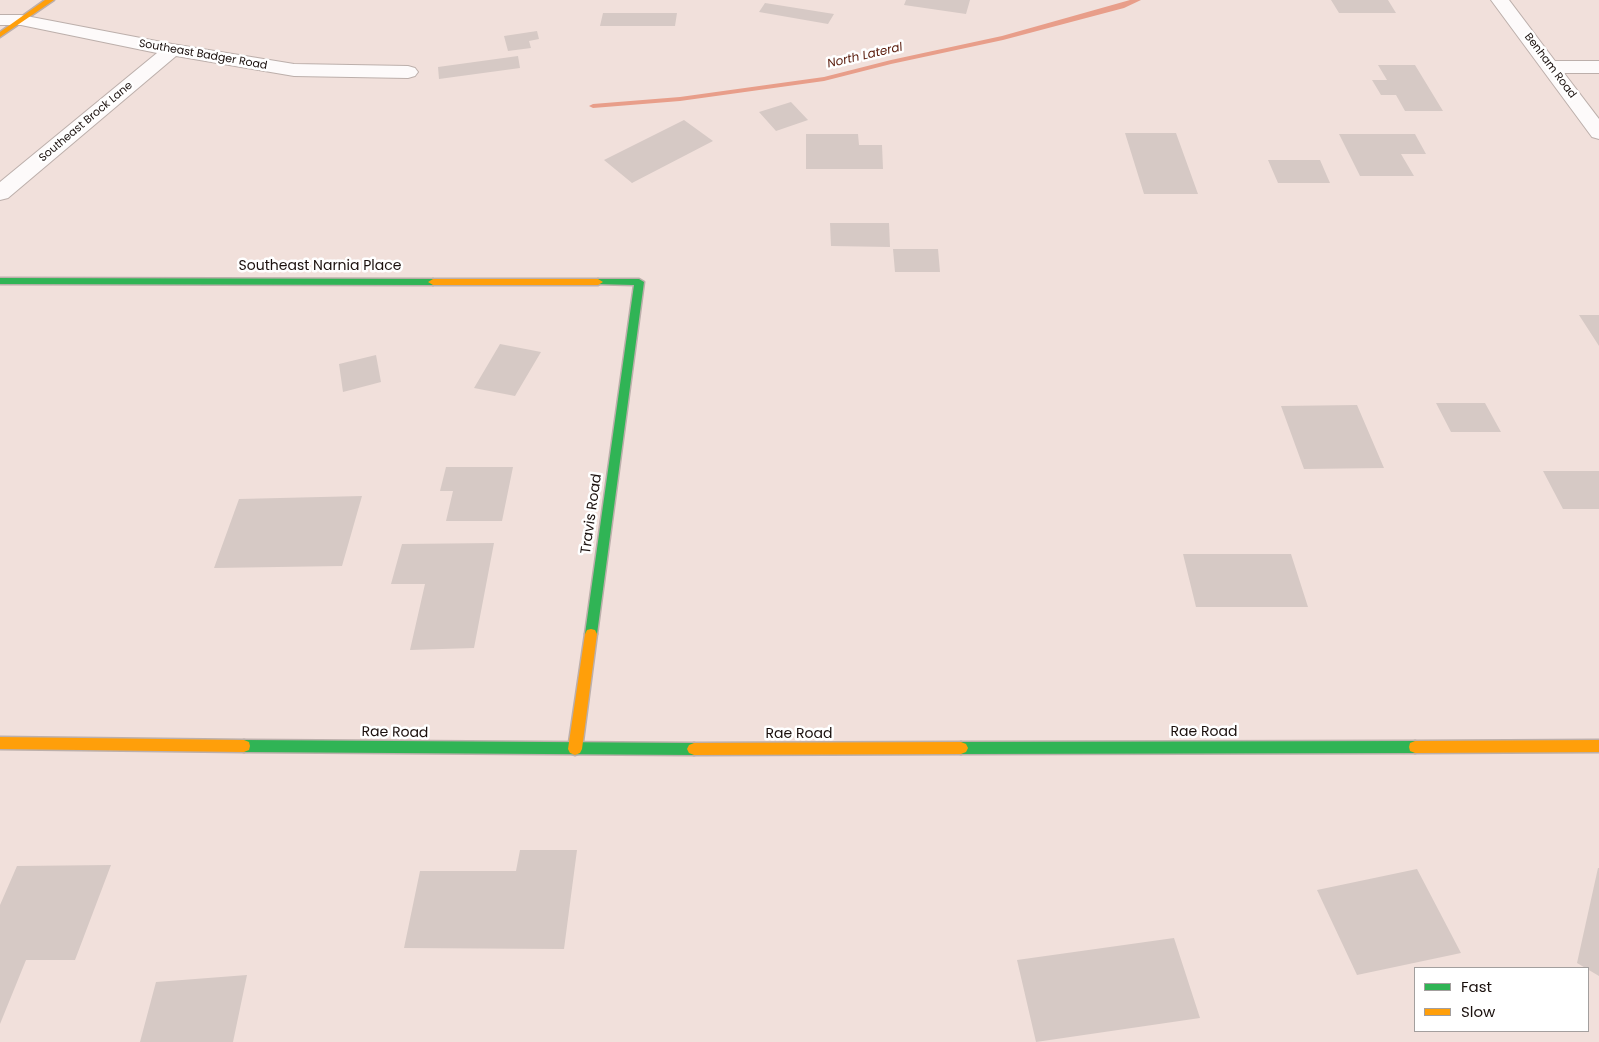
<!DOCTYPE html>
<html>
<head>
<meta charset="utf-8">
<style>
  body { margin:0 }
  #map { position:relative; width:1599px; height:1042px; overflow:hidden; background:#f1e0db; font-family:Poppins,sans-serif }
  canvas { display:block }
  .legend { position:absolute; left:1414px; top:967px; width:175px; height:65px; box-sizing:border-box; background:#fff; border:1px solid #a39f9e; margin:0; padding:6px 9px; list-style:none; font-size:15px; color:#1a100d }
  .legend li { display:flex; align-items:center; gap:10px; height:25px }
  .legend b { width:25px; border:1px solid #a39f9e }
</style>
</head>
<body>
<div id="map">
<canvas width="1599" height="1042"></canvas>
<ul class="legend">
<li><b style="height:6px;background:#30b455"></b>Fast</li>
<li><b style="height:6px;background:#ff9f0a"></b>Slow</li>
</ul>
</div>
<script>
const c = document.querySelector('canvas').getContext('2d');
c.lineJoin = 'round';
function fillPath(path, color) { c.fillStyle = color; c.fill(path, 'evenodd'); }
function stroke(path, color, width, dash) { c.strokeStyle = color; c.lineWidth = width; c.lineCap = dash ? 'butt' : 'round'; c.setLineDash(dash || []); c.stroke(path); }
function write(font, color, halo, rows, align = 'center') {
  c.font = font + ' Poppins,sans-serif'; c.lineWidth = 5; c.setLineDash([]); c.textBaseline = 'middle'; c.strokeStyle = halo; c.fillStyle = color; for (const [text, x, y, turn = 0] of rows) {
    c.save(); c.translate(x, y); c.rotate((+turn || 0) * Math.PI / 180); c.textAlign = isNaN(turn) ? turn : align; if (halo) c.strokeText(text, 0, 0); c.fillText(text, 0, 0); c.restore();
  }
}
const stream = new Path2D(`
  M 1130,0 L 1141,0 L 1124,8 L 1003,40 L 891,64 L 824,81 L 680,101 L 593,108 L 589,106 L 593,104 L 680,97 L 824,77 L 891,60 L 1002,36 Z`);
const building = new Path2D(`
  M 906,0 L 970,0 L 966,14 L 904,5 Z
  M 1331,0 L 1388,0 L 1396,13 L 1339,13 Z
  M 765,3 L 834,14 L 828,24 L 759,12 Z
  M 603,13 L 677,13 L 675,26 L 600,26 Z
  M 537,31 L 539,39 L 529,41 L 531,48 L 508,51 L 504,36 Z
  M 518,56 L 520,68 L 439,79 L 438,67 Z
  M 1378,65 L 1415,65 L 1443,111 L 1405,111 L 1396,95 L 1381,95 L 1372,80 L 1387,80 Z
  M 791,102 L 808,120 L 776,131 L 759,112 Z
  M 684,120 L 713,141 L 632,183 L 604,160 Z
  M 1125,133 L 1176,133 L 1198,194 L 1144,194 Z
  M 806,134 L 858,134 L 859,145 L 882,145 L 883,169 L 806,169 Z
  M 1339,134 L 1415,134 L 1426,154 L 1401,154 L 1414,176 L 1360,176 Z
  M 1268,160 L 1320,160 L 1330,183 L 1278,183 Z
  M 830,223 L 889,223 L 890,247 L 831,246 Z
  M 893,249 L 938,249 L 940,272 L 895,272 Z
  M 1579,315 L 1599,315 L 1599,346 Z
  M 500,344 L 541,352 L 515,396 L 474,388 Z
  M 376,355 L 381,382 L 343,392 L 339,364 Z
  M 1436,403 L 1485,403 L 1501,432 L 1451,432 Z
  M 1357,405 L 1384,468 L 1304,469 L 1281,406 Z
  M 446,467 L 513,467 L 502,521 L 446,521 L 453,491 L 440,491 Z
  M 1543,471 L 1599,471 L 1599,509 L 1563,509 Z
  M 362,496 L 342,566 L 214,568 L 239,499 Z
  M 494,543 L 474,648 L 410,650 L 425,584 L 391,584 L 402,544 Z
  M 1183,554 L 1291,554 L 1308,607 L 1196,607 Z
  M 520,850 L 577,850 L 564,949 L 404,948 L 420,871 L 516,871 Z
  M 111,865 L 75,960 L 26,960 L 0,1024 L 0,905 L 17,866 Z
  M 1598,868 L 1599,868 L 1599,976 L 1577,963 Z
  M 1417,869 L 1461,953 L 1357,975 L 1317,890 Z
  M 1174,938 L 1200,1018 L 1036,1042 L 1017,960 Z
  M 247,975 L 233,1042 L 140,1042 L 156,982 Z`);
const street = new Path2D(`
  M 1491,0 L 1509,0 L 1555,61 L 1599,61 L 1599,73 L 1564,73 L 1599,119 L 1599,139 L 1592,137 Z
  M 0,15 L 21,15 L 172,44 L 294,64 L 408,66 L 415,68 L 418,72 L 415,76 L 408,78 L 294,76 L 176,56 L 8,198 L 0,200 L 0,182 L 157,53 L 21,25 L 0,25 Z`);
const fast = new Path2D(`
  M 0,278 L 433,279 L 438,282 L 433,285 L 0,284 Z
  M 598,279 L 639,279 L 644,282 L 597,634 L 595,638 L 591,639 L 587,638 L 585,634 L 634,285 L 595,284 L 593,282 Z
  M 244,740 L 694,743 L 699,745 L 701,749 L 699,753 L 694,755 L 244,752 L 239,750 L 238,746 L 239,742 Z
  M 1415,741 L 1420,743 L 1421,747 L 1420,751 L 1415,753 L 961,754 L 956,752 L 954,748 L 956,744 L 961,742 Z`);
const slow = new Path2D(`
  M 45,0 L 54,0 L 0,37 L 0,32 Z
  M 433,279 L 598,279 L 603,282 L 598,285 L 433,285 L 428,282 Z
  M 591,629 L 595,630 L 597,634 L 582,749 L 580,753 L 575,755 L 570,753 L 568,749 L 585,634 L 587,630 Z
  M 0,737 L 244,740 L 249,742 L 250,746 L 249,750 L 244,752 L 0,749 Z
  M 1599,740 L 1599,752 L 1415,753 L 1410,751 L 1409,747 L 1410,743 L 1415,741 Z
  M 961,742 L 966,744 L 968,748 L 966,752 L 961,754 L 694,755 L 689,753 L 687,749 L 689,745 L 694,743 Z`);
const farStreetnames = [
  ["Southeast Badger Road",203,55,10],
  ["Benham Road",1550,66,53],
  ["Southeast Brock Lane",86,122,-40]
];
const farWaternames = [
  ["North Lateral",865,56,-13]
];
const streetNames = [
  ["Southeast Narnia Place",320,266],
  ["Travis Road",592,514,-82],
  ["Rae Road",1204,732],
  ["Rae Road",395,733,1],
  ["Rae Road",799,734]
];
fillPath(stream, '#e89e8a');
fillPath(building, '#d6c9c5');
stroke(street, '#bcafab', 2);
stroke(fast, '#bcafab', 3);
stroke(slow, '#bcafab', 3);
fillPath(street, '#fdfafa');
fillPath(fast, '#30b455');
fillPath(slow, '#ff9f0a');
write('11px', '#1a100d', '#fff', farStreetnames);
write('italic 12px', '#5b1d0d', '#fff', farWaternames);
write('14px', '#1a100d', '#fff', streetNames);
</script>
</body>
</html>
